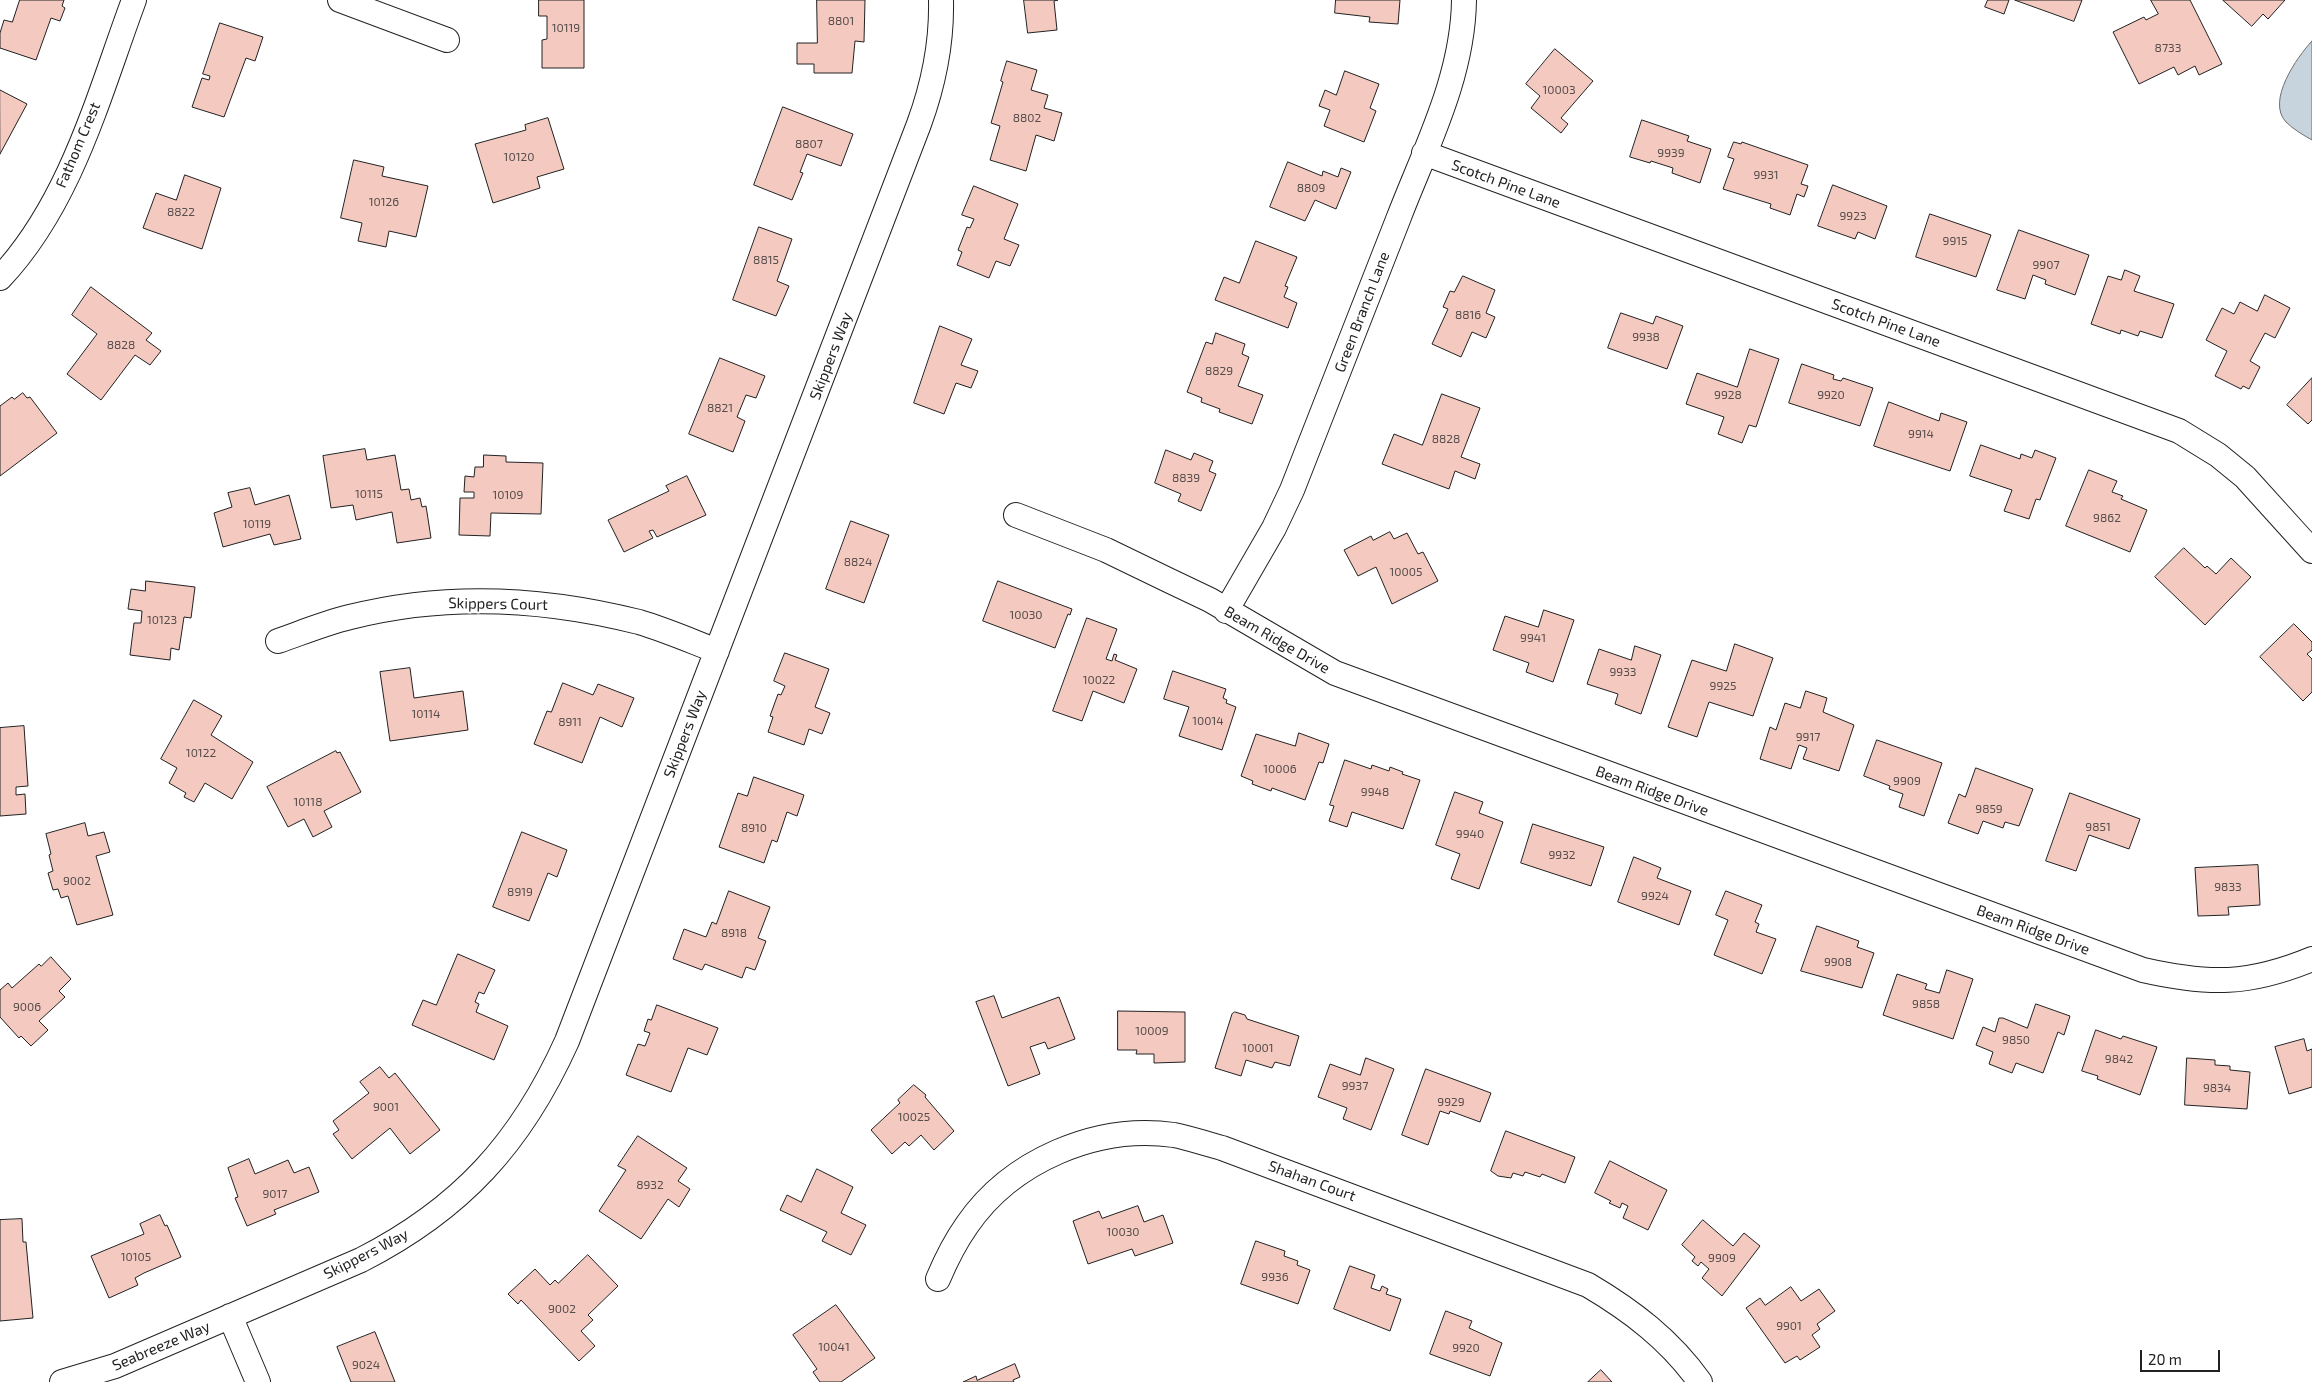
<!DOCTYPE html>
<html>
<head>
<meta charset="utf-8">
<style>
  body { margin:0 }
  #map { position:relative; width:2312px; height:1382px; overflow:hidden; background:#fff; font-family:"Exo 2",sans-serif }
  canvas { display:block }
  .scale { position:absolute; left:2140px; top:1350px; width:80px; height:22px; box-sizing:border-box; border:2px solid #222; border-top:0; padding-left:6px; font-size:15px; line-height:18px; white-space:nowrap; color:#222; -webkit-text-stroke:4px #fff; paint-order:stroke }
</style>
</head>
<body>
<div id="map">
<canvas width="2312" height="1382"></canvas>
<div class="scale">20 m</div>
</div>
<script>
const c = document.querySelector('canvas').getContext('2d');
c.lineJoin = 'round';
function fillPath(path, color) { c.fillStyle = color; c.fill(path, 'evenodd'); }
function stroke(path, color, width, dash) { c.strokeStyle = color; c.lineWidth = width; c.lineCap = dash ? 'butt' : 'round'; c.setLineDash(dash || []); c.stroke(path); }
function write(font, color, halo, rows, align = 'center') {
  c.font = font + ' "Exo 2",sans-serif'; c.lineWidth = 4; c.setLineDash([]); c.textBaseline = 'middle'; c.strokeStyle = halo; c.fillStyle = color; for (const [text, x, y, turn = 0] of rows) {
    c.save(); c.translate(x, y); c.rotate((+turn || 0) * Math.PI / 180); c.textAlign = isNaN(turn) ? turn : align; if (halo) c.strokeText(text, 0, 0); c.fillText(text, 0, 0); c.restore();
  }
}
const water = new Path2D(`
  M 2312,41 L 2312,140 C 2303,135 2293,129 2286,122 C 2266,101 2297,57 2312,41 Z`);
const building = new Path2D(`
  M 20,0 L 64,0 L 62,6 L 65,8 L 60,21 L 51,18 L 36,60 L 0,48 L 0,33 L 4,20 L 12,22 Z
  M 539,0 L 584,0 L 584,68 L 542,68 L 542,40 L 547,39 L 547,16 L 539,16 Z
  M 817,0 L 865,0 L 864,42 L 855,41 L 852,73 L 814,73 L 814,64 L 797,64 L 797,43 L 817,43 Z
  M 1024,0 L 1058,0 L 1054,1 L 1057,30 L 1028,33 Z
  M 1336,0 L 1400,0 L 1398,24 L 1369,22 L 1370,17 L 1335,13 Z
  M 1988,0 L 2009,0 L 2004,14 L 1985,7 Z
  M 2015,0 L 2082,0 L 2074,21 Z
  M 2151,0 L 2190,0 L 2222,64 L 2199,75 L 2195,66 L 2178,75 L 2174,67 L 2139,84 L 2113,32 L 2144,17 L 2146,20 L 2158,14 Z
  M 2223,0 L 2285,0 L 2268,19 L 2263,14 L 2252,26 Z
  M 220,23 L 263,37 L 255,61 L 246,58 L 224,117 L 192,107 L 202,78 L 209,80 L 210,76 L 203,74 Z
  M 1555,49 L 1593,81 L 1561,118 L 1568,124 L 1561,133 L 1531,108 L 1540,96 L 1526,84 Z
  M 1007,61 L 1037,70 L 1031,90 L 1048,95 L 1044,108 L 1062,113 L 1054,141 L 1036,135 L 1026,171 L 990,160 L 1000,126 L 991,123 L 1003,82 L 1001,81 Z
  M 1345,71 L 1379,84 L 1370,108 L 1376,111 L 1364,142 L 1324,126 L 1330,110 L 1319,106 L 1325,90 L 1336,95 Z
  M 0,90 L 27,104 L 0,154 Z
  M 783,107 L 853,134 L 841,166 L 807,154 L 800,172 L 803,173 L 792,200 L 754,185 Z
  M 548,118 L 564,169 L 537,177 L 540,188 L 493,203 L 475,144 L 526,130 L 525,125 Z
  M 1642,120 L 1689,136 L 1687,141 L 1711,149 L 1700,183 L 1672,173 L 1673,168 L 1651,161 L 1650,163 L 1630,157 Z
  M 1734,142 L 1741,144 L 1742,142 L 1808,165 L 1801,184 L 1808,186 L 1804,197 L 1797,194 L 1790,215 L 1770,208 L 1771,204 L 1723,189 L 1734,159 L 1728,157 Z
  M 354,160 L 384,167 L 382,176 L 428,186 L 416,237 L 389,231 L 386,247 L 358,241 L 362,223 L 341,218 Z
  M 1288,162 L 1322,176 L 1323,171 L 1338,177 L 1341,168 L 1351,172 L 1336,209 L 1315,200 L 1305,221 L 1270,207 Z
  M 185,175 L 221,188 L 202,249 L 143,228 L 156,193 L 176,200 Z
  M 1833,185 L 1887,206 L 1875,239 L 1858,232 L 1855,239 L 1818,226 Z
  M 974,186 L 1018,204 L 1004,239 L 1019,245 L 1010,266 L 996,261 L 989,278 L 957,265 L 962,252 L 958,250 L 967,227 L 970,228 L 974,219 L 962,215 Z
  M 1930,214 L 1991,235 L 1976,277 L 1916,257 Z
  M 759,227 L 792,239 L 777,281 L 789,286 L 776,316 L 733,300 Z
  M 2019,230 L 2089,255 L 2075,295 L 2045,284 L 2046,280 L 2033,275 L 2025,299 L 1997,290 Z
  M 1256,241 L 1297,257 L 1285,286 L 1288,287 L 1284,297 L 1297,303 L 1288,328 L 1215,300 L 1224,277 L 1239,283 Z
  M 2125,270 L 2140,276 L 2134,291 L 2174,304 L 2162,338 L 2140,331 L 2138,336 L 2121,330 L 2120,334 L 2091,324 L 2108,276 L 2121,280 Z
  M 1463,276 L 1495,290 L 1486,313 L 1495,317 L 1486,338 L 1472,332 L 1461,357 L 1432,344 L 1448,309 L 1443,307 L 1450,291 L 1454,292 Z
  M 91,287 L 152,333 L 146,340 L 161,351 L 150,365 L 135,355 L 101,400 L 67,374 L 97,334 L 72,315 Z
  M 2265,295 L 2290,308 L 2275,338 L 2265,333 L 2250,361 L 2260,367 L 2249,389 L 2243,386 L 2241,389 L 2215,376 L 2227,351 L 2206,340 L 2222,308 L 2234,314 L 2240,302 L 2257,311 Z
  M 1621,313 L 1653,324 L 1656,316 L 1683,326 L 1667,369 L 1608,348 Z
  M 940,326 L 972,339 L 961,365 L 978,371 L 971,388 L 956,383 L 944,414 L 914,403 Z
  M 1216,333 L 1245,344 L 1242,354 L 1249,357 L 1238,386 L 1263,395 L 1252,424 L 1219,412 L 1220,409 L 1201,402 L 1202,398 L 1187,392 L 1206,342 L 1212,344 Z
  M 1750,349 L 1779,359 L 1756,427 L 1749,425 L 1742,443 L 1718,434 L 1724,417 L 1686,404 L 1697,373 L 1737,387 Z
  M 720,358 L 765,376 L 756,398 L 746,395 L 737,417 L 745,421 L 733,452 L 689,434 Z
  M 1802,364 L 1834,375 L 1833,379 L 1841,381 L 1843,378 L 1873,388 L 1860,426 L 1789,403 Z
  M 2312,378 L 2312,420 L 2308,424 L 2287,405 Z
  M 23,393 L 27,398 L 30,397 L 57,433 L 0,476 L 0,406 L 12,397 L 14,399 Z
  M 1442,394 L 1480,408 L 1461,457 L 1480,464 L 1475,479 L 1455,471 L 1449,489 L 1382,464 L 1394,434 L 1422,445 Z
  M 1889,402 L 1939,421 L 1941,413 L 1967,422 L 1950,471 L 1874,446 Z
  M 1981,445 L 2020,459 L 2021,454 L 2032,458 L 2035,450 L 2056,458 L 2040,500 L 2036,499 L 2029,519 L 2004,511 L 2012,490 L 1970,476 Z
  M 365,449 L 367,460 L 395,455 L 401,490 L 409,489 L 411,500 L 420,498 L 422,507 L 426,506 L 431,538 L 397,543 L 392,512 L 356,520 L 353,505 L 331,508 L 323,456 Z
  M 1166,450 L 1191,460 L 1194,453 L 1213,461 L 1209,471 L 1216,474 L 1201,511 L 1178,501 L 1181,494 L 1155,483 Z
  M 484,455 L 506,456 L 506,462 L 543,463 L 541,514 L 491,513 L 490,536 L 459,535 L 460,498 L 474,498 L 474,492 L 464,492 L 465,476 L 474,477 L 475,467 L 483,467 Z
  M 2089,470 L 2117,481 L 2112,492 L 2123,496 L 2121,499 L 2147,510 L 2130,552 L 2066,526 Z
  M 687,476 L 706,515 L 657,537 L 653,530 L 649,531 L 653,538 L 624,552 L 608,520 L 669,491 L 666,486 Z
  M 250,488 L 255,505 L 289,495 L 301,539 L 274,545 L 270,534 L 223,547 L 214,513 L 232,507 L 228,493 Z
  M 851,521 L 889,535 L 864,603 L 826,589 Z
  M 1390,532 L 1394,539 L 1407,533 L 1418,554 L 1423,552 L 1438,581 L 1392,604 L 1376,567 L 1358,576 L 1344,550 L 1371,536 L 1373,540 Z
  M 2184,548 L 2205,568 L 2207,566 L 2216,574 L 2231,558 L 2251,577 L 2205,625 L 2155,577 Z
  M 146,581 L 195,587 L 191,618 L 184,617 L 179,650 L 171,648 L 170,660 L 130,655 L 134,623 L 141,623 L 142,611 L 128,609 L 131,589 L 145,591 Z
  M 998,581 L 1072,609 L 1070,615 L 1068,614 L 1055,648 L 983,621 Z
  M 1544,610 L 1574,620 L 1553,682 L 1526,672 L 1529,663 L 1493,650 L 1505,616 L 1538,627 Z
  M 1087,618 L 1117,629 L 1106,659 L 1112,661 L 1114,654 L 1117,655 L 1115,660 L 1137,669 L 1124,703 L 1093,691 L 1082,721 L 1053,711 Z
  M 2294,624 L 2312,642 L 2312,650 L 2307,654 L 2312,659 L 2312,692 L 2303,701 L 2260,657 Z
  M 1735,644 L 1773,658 L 1753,716 L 1709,702 L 1697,737 L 1668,727 L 1692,660 L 1726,671 Z
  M 1635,646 L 1661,655 L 1641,714 L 1615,704 L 1618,694 L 1587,684 L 1599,649 L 1631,660 Z
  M 785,653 L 829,669 L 815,707 L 830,713 L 822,734 L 809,729 L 804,745 L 768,732 L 773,717 L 770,716 L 778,694 L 781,695 L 785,686 L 774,681 Z
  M 410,668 L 414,698 L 463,691 L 468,730 L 390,741 L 380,672 Z
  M 1173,671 L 1226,689 L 1223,698 L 1227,700 L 1226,703 L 1236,707 L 1222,750 L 1179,736 L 1189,707 L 1164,699 Z
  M 563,683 L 593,695 L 598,684 L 634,698 L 622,727 L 600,717 L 582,763 L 534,744 L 547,711 L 551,712 Z
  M 1806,691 L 1827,698 L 1823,712 L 1854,725 L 1839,771 L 1803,759 L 1807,748 L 1799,745 L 1791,769 L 1760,759 L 1770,727 L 1776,730 L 1785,703 L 1800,708 Z
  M 194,700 L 222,716 L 211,735 L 253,762 L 232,799 L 205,783 L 194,802 L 184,797 L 186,793 L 169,783 L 177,768 L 161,759 Z
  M 24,726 L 28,786 L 16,787 L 16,795 L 25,794 L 26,814 L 0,816 L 0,728 Z
  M 1299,733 L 1329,744 L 1323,763 L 1319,762 L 1305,800 L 1272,788 L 1271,791 L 1252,784 L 1253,781 L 1241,776 L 1256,734 L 1295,746 Z
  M 1877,740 L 1942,763 L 1924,816 L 1899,807 L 1903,794 L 1889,789 L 1890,786 L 1864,776 Z
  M 336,751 L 337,753 L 340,752 L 361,792 L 324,811 L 332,827 L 313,837 L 304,819 L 288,827 L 267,787 Z
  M 1345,760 L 1371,769 L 1372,765 L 1389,771 L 1390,767 L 1403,772 L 1402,774 L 1420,780 L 1403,829 L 1352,812 L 1347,827 L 1329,821 L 1334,806 L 1330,805 Z
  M 1976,768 L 2033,789 L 2019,826 L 2005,822 L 2003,828 L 1983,821 L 1978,834 L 1948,823 L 1959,794 L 1965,797 Z
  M 754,777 L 804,795 L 797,816 L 787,812 L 777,842 L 772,840 L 764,863 L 719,847 L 738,793 L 747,796 Z
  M 1455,792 L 1483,802 L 1479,813 L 1503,822 L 1479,889 L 1451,879 L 1460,854 L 1436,845 Z
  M 2070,793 L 2140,819 L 2129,849 L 2089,835 L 2076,871 L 2046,861 Z
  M 85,823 L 88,836 L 104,832 L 110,852 L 96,856 L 113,915 L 77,925 L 68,896 L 61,898 L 58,889 L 53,890 L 48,873 L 53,871 L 49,855 L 51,854 L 46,834 Z
  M 1533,824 L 1604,847 L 1591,886 L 1521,863 Z
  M 522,832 L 567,850 L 557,877 L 548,873 L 529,921 L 493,907 Z
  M 1634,857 L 1661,868 L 1657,878 L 1691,891 L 1679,925 L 1618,902 Z
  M 2258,865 L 2260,905 L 2228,907 L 2229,915 L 2198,916 L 2195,868 Z
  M 729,891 L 770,907 L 758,938 L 766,941 L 755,970 L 746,967 L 742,978 L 705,964 L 702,970 L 673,959 L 684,929 L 706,937 L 712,922 L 716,924 Z
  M 1726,891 L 1762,905 L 1755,922 L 1759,924 L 1756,932 L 1776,939 L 1762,974 L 1714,955 L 1728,920 L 1716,915 Z
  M 1817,926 L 1859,941 L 1857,947 L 1874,953 L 1862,988 L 1801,971 Z
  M 458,954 L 495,970 L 484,994 L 479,992 L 475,1002 L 479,1004 L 476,1012 L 508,1026 L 494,1060 L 412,1025 L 423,1000 L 436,1005 Z
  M 51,957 L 71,979 L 59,991 L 65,997 L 39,1021 L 48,1030 L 31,1046 L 21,1036 L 19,1038 L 0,1017 L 0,990 L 8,983 L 12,988 L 39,964 L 41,966 Z
  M 1947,970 L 1973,979 L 1953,1039 L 1883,1015 L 1897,974 L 1927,984 L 1925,989 L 1939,993 Z
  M 994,996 L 1002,1018 L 1059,997 L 1075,1039 L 1048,1049 L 1045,1042 L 1030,1047 L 1040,1074 L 1008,1086 L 976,1002 Z
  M 2036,1004 L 2070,1016 L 2064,1035 L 2058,1032 L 2043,1073 L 2016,1063 L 2012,1073 L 1989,1064 L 1993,1052 L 1976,1045 L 1983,1027 L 1995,1032 L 1999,1018 L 2003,1018 L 2027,1028 Z
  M 657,1005 L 718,1028 L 707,1055 L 688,1048 L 671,1092 L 626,1075 L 638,1044 L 645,1046 L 650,1033 L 644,1031 L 648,1019 L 651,1020 Z
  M 1118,1011 L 1185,1012 L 1185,1062 L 1154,1063 L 1154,1054 L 1136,1054 L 1137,1050 L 1118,1050 Z
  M 1235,1012 L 1245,1015 L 1247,1019 L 1299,1036 L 1290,1066 L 1275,1062 L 1272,1068 L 1246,1060 L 1241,1076 L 1215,1068 L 1232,1014 Z
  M 2096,1030 L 2121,1039 L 2123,1036 L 2157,1047 L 2140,1095 L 2097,1079 L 2098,1076 L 2082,1071 Z
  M 2304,1039 L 2307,1051 L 2312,1049 L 2312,1087 L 2289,1094 L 2275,1047 Z
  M 1366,1058 L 1394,1069 L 1371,1130 L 1343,1119 L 1347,1108 L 1318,1097 L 1330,1064 L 1360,1075 Z
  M 2187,1058 L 2215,1060 L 2215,1065 L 2230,1066 L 2230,1070 L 2250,1072 L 2247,1109 L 2185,1105 Z
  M 380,1067 L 389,1078 L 395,1073 L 440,1130 L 410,1154 L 390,1128 L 352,1159 L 333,1134 L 339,1130 L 333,1121 L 369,1093 L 360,1082 Z
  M 1426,1069 L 1491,1093 L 1480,1122 L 1450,1111 L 1449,1114 L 1440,1111 L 1428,1145 L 1402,1135 Z
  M 914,1085 L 926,1095 L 925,1097 L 954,1131 L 934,1150 L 921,1135 L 909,1146 L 905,1142 L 892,1154 L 871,1130 L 900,1103 L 898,1100 Z
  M 1506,1131 L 1575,1157 L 1565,1183 L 1542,1174 L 1540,1177 L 1525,1172 L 1523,1176 L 1513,1173 L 1511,1178 L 1498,1176 L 1491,1171 Z
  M 638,1136 L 687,1168 L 678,1181 L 690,1189 L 679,1207 L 668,1199 L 641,1239 L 599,1211 L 626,1170 L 618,1166 Z
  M 249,1159 L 255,1174 L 288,1160 L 294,1173 L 309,1167 L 319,1192 L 274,1210 L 276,1214 L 247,1226 L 235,1198 L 238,1197 L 228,1168 Z
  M 1610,1161 L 1667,1190 L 1648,1230 L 1623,1218 L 1628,1206 L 1622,1203 L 1620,1208 L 1609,1203 L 1611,1201 L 1595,1193 Z
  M 817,1169 L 853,1187 L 841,1213 L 866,1225 L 851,1255 L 822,1241 L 827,1232 L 780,1210 L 787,1195 L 801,1202 Z
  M 1138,1206 L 1144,1222 L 1163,1215 L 1173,1243 L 1135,1256 L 1132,1249 L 1088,1264 L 1073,1221 L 1099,1211 L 1102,1218 Z
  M 160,1215 L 165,1226 L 167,1225 L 181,1257 L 144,1273 L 135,1278 L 138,1285 L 109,1298 L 91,1256 L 144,1234 L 140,1224 Z
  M 22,1219 L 23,1242 L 26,1242 L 33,1318 L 0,1321 L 0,1220 Z
  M 1703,1220 L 1733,1246 L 1744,1233 L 1760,1246 L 1722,1296 L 1702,1278 L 1709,1269 L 1701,1262 L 1698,1266 L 1692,1261 L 1695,1257 L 1682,1245 Z
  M 1256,1241 L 1285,1251 L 1284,1256 L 1298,1261 L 1297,1265 L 1310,1270 L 1298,1304 L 1241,1284 Z
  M 588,1255 L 618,1286 L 588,1315 L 593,1320 L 581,1331 L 595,1346 L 579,1361 L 521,1300 L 518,1304 L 508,1294 L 535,1269 L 550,1285 L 555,1280 L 558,1283 Z
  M 1350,1266 L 1375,1275 L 1371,1288 L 1380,1291 L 1382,1286 L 1388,1289 L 1386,1294 L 1401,1299 L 1390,1331 L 1334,1309 Z
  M 1791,1287 L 1801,1301 L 1819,1289 L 1835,1311 L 1817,1324 L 1820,1329 L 1812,1335 L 1820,1347 L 1800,1360 L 1797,1356 L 1785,1363 L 1746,1308 L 1760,1298 L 1765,1305 Z
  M 836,1305 L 875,1358 L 841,1382 L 820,1382 L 813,1372 L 817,1369 L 793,1335 Z
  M 1446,1311 L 1472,1321 L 1469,1328 L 1502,1343 L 1490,1376 L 1430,1354 Z
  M 375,1332 L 395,1382 L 351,1382 L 337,1347 Z
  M 1015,1364 L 1020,1377 L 1013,1380 L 1014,1382 L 963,1382 L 976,1376 L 977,1380 Z
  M 1601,1370 L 1612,1382 L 1588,1382 Z`);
const minor = new Path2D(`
  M 340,0 L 447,40
  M 1424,153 L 2179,431 L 2218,455 L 2245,477 L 2312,551
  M 0,278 C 71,203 99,94 134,0
  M 1016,515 L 1106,550 L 1168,580 L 1210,600 L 1335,673 L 2143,970 C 2209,985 2249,985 2312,959
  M 1226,611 L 1274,528 L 1292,490 C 1328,399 1364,308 1399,217 C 1426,147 1463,77 1464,0
  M 278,641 C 301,633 325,623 350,617 C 445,593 544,598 639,622 C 666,630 691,641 717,651
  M 938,1279 C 946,1260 955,1242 967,1225 C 1011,1161 1096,1124 1174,1135 C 1190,1138 1206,1144 1222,1148 L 1588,1285 C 1632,1311 1670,1340 1700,1382
  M 230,1316 L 258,1382
  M 62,1382 L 115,1366 L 361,1260 C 461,1209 521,1143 567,1041 L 919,124 C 934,83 942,43 941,0`);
const numberNames = [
  ["8801",841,21],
  ["10119",566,28],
  ["8733",2168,48],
  ["10003",1559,90],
  ["8802",1027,118],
  ["8807",809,144],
  ["9939",1671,153],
  ["10120",519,157],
  ["9931",1766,175],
  ["8809",1311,188],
  ["10126",384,202],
  ["8822",181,212],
  ["9923",1853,216],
  ["9915",1955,241],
  ["8815",766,260],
  ["9907",2046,265],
  ["8816",1468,315],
  ["9938",1646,337],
  ["8828",121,345],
  ["8829",1219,371],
  ["9928",1728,395],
  ["9920",1831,395],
  ["8821",720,408],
  ["9914",1921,434],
  ["8828",1446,439],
  ["8839",1186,478],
  ["10115",369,494],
  ["10109",508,495],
  ["9862",2107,518],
  ["10119",257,524],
  ["8824",858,562],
  ["10005",1406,572],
  ["10030",1026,615],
  ["10123",162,620],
  ["9941",1533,638],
  ["9933",1623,672],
  ["10022",1099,680],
  ["9925",1723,686],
  ["10114",426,714],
  ["10014",1208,721],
  ["8911",570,722],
  ["9917",1808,737],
  ["10122",201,753],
  ["10006",1280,769],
  ["9909",1907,781],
  ["9948",1375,792],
  ["10118",308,802],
  ["9859",1989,809],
  ["9851",2098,827],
  ["8910",754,828],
  ["9940",1470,834],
  ["9932",1562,855],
  ["9002",77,881],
  ["9833",2228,887],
  ["8919",520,892],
  ["9924",1655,896],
  ["8918",734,933],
  ["9908",1838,962],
  ["9858",1926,1004],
  ["9006",27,1007],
  ["10009",1152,1031],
  ["9850",2016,1040],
  ["10001",1258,1048],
  ["9842",2119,1059],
  ["9937",1355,1086],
  ["9834",2217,1088],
  ["9929",1451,1102],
  ["9001",386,1107],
  ["10025",914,1117],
  ["8932",650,1185],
  ["9017",275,1194],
  ["10030",1123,1232],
  ["10105",136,1257],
  ["9909",1722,1258],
  ["9936",1275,1277],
  ["9002",562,1309],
  ["9901",1789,1326],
  ["10041",834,1347],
  ["9920",1466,1348],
  ["9024",366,1365]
];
const streetNames = [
  ["Fathom Crest",78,145,-67],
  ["Scotch Pine Lane",1506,184,20],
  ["Green Branch Lane",1362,312,-69],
  ["Scotch Pine Lane",1886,323,20],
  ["Skippers Way",831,356,-69],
  ["Skippers Court",498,604,1],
  ["Beam Ridge Drive",1277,640,30],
  ["Skippers Way",685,734,-69],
  ["Beam Ridge Drive",1652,791,20],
  ["Beam Ridge Drive",2033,930,20],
  ["Shahan Court",1312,1181,20],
  ["Skippers Way",366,1254,-27],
  ["Seabreeze Way",161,1346,-23]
];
fillPath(water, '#c7d3dd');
stroke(water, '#6f6f6f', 1);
fillPath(building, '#f3c9c0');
stroke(building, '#222', 1);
stroke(minor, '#222', 26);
stroke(minor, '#fff', 24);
write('12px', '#564c4a', null, numberNames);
write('15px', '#222', '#fff', streetNames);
</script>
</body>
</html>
